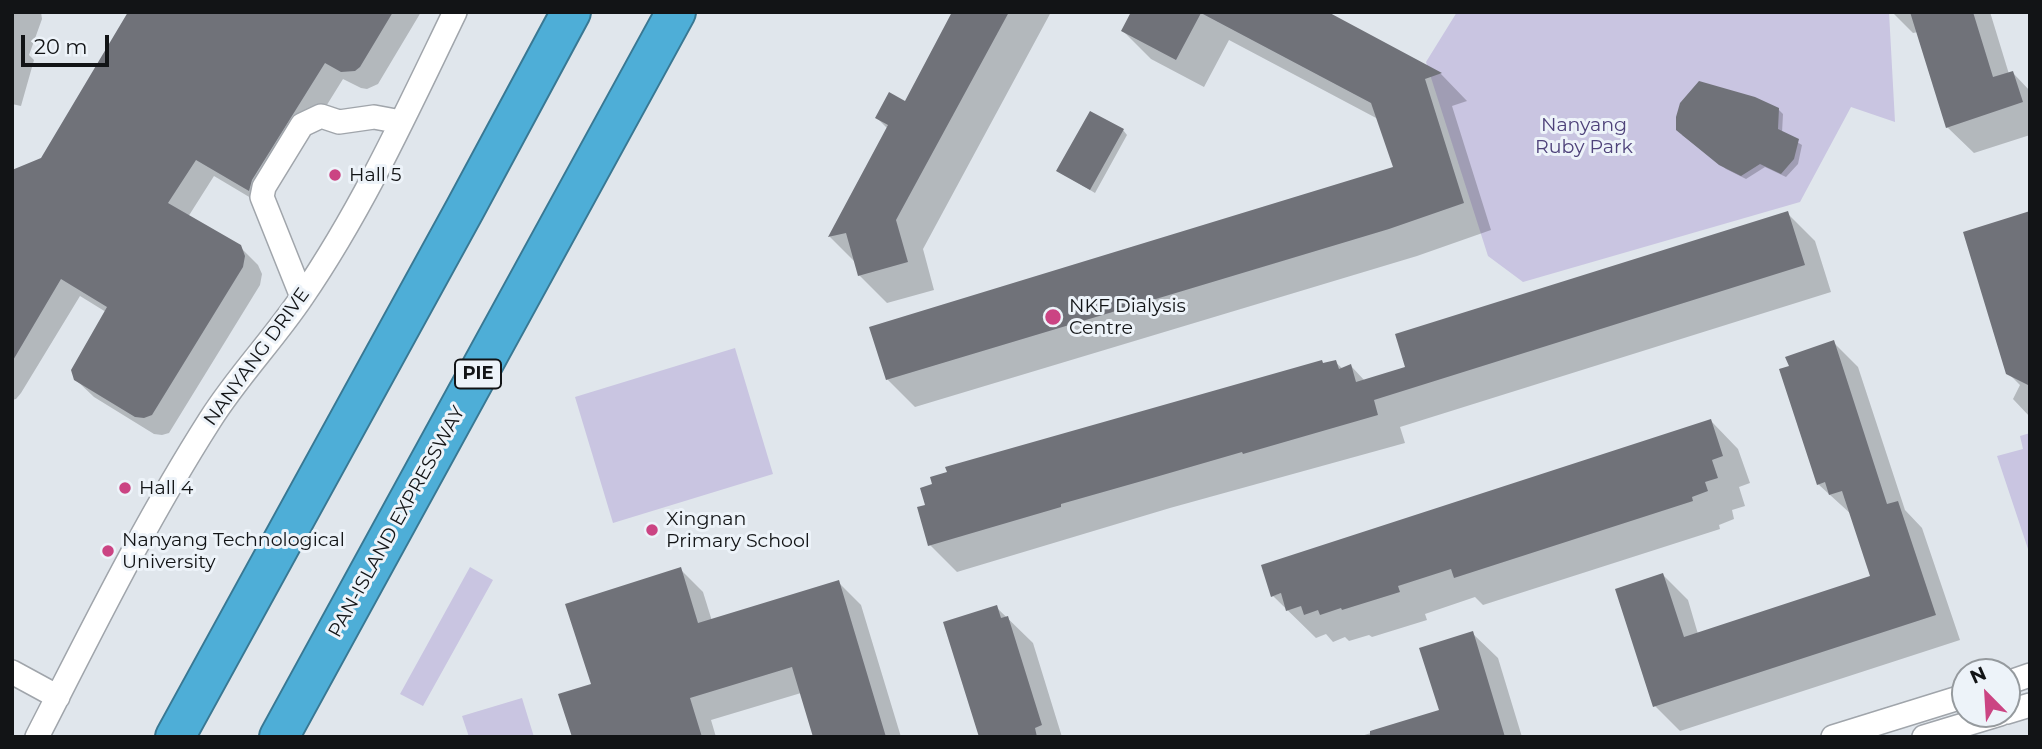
<!DOCTYPE html>
<html>
<head>
<meta charset="utf-8">
<style>
  body { margin:0 }
  #map { position:relative; width:2042px; height:749px; overflow:hidden; background:#e0e6ec; font-family:Montserrat,sans-serif }
  canvas { display:block }
  .frame { position:absolute; inset:0; border:14px solid #121416; pointer-events:none }
  .north { position:absolute; left:1951px; top:658px; width:70px; height:70px; box-sizing:border-box; background:#edf3f9; border:2px solid #959a9e; border-radius:50%; rotate:336deg; font-size:19px; font-weight:700; line-height:28px; text-align:center; color:#121416 }
  .north::after { content:''; display:block; margin:auto; width:24px; height:32px; background:#cb4483; clip-path:polygon(50% 0,100% 100%,50% 72%,0 100%) }
  .scale { position:absolute; left:21px; top:35px; width:88px; height:32px; box-sizing:border-box; border:4px solid #121416; border-top:0; padding-left:9px; font-size:21px; line-height:24px; white-space:nowrap; color:#121416; -webkit-text-stroke:5px #edf3f9; paint-order:stroke }
</style>
</head>
<body>
<div id="map">
<canvas width="2042" height="749"></canvas>
<div class="frame"></div>
<div class="north">N</div>
<div class="scale">20 m</div>
</div>
<script>
const c = document.querySelector('canvas').getContext('2d');
c.lineJoin = 'round';
function fillPath(path, color) { c.fillStyle = color; c.fill(path, 'evenodd'); }
function stroke(path, color, width, dash) { c.strokeStyle = color; c.lineWidth = width; c.lineCap = dash ? 'butt' : 'round'; c.setLineDash(dash || []); c.stroke(path); }
function write(font, color, halo, rows, align = 'center') {
  c.font = font + ' Montserrat,sans-serif'; c.lineWidth = 6; c.setLineDash([]); c.textBaseline = 'middle'; c.strokeStyle = halo; c.fillStyle = color; for (const [text, x, y, turn = 0] of rows) {
    c.save(); c.translate(x, y); c.rotate((+turn || 0) * Math.PI / 180); c.textAlign = isNaN(turn) ? turn : align; if (halo) c.strokeText(text, 0, 0); c.fillText(text, 0, 0); c.restore();
  }
}
const green = new Path2D(`
  M 1457,12 L 1889,12 L 1895,122 L 1851,107 L 1800,202 L 1523,282 L 1488,256 L 1426,62 Z
  M 735,348 L 773,474 L 613,523 L 575,397 Z
  M 2030,433 L 2030,555 L 1997,456 L 2023,449 L 2020,436 Z
  M 470,567 L 493,580 L 423,706 L 400,694 Z
  M 522,698 L 534,737 L 469,737 L 462,716 Z`);
const shadow = new Path2D(`
  M 12,12 L 41,12 L 42,19 L 29,55 L 34,60 L 21,106 L 12,104 Z
  M 130,12 L 421,12 L 378,84 L 367,89 L 361,88 L 343,79 L 269,198 L 266,207 L 214,176 L 188,217 L 240,247 L 258,265 L 262,274 L 260,285 L 169,433 L 162,435 L 154,434 L 94,397 L 75,379 L 106,312 L 80,296 L 21,393 L 16,399 L 12,400 L 12,172 L 42,160 Z
  M 955,12 L 1051,12 L 923,249 L 934,290 L 887,303 L 859,275 L 856,263 L 830,237 L 888,129 L 877,118 L 905,103 Z
  M 1133,12 L 1329,12 L 1335,18 L 1441,74 L 1467,101 L 1452,106 L 1491,230 L 1417,256 L 915,407 L 887,379 L 1395,168 L 1378,119 L 1229,40 L 1204,87 L 1151,59 L 1123,31 Z
  M 1892,12 L 1990,12 L 2009,74 L 2013,73 L 2030,91 L 2030,135 L 1974,153 L 1947,127 L 1918,32 L 1913,33 Z
  M 1778,109 L 1783,114 L 1782,133 L 1802,145 L 1798,164 L 1786,177 L 1765,167 L 1746,179 L 1726,169 L 1682,135 Z
  M 1123,130 L 1127,135 L 1095,193 L 1058,171 Z
  M 1787,213 L 1815,241 L 1831,292 L 1400,427 L 1405,443 L 1170,508 L 957,572 L 930,545 L 1324,365 L 1335,362 L 1343,369 L 1351,366 L 1365,381 L 1408,368 Z
  M 2030,213 L 2030,417 L 2013,399 L 2020,385 L 2008,373 Z
  M 1833,342 L 1858,367 L 1905,510 L 1922,528 L 1960,640 L 1680,731 L 1655,706 L 1617,591 L 1663,575 L 1688,600 L 1698,634 L 1872,577 L 1852,515 L 1818,484 Z
  M 1711,421 L 1738,449 L 1750,483 L 1739,487 L 1745,506 L 1732,510 L 1734,519 L 1719,525 L 1720,529 L 1483,605 L 1475,597 L 1425,614 L 1427,620 L 1372,637 L 1369,635 L 1349,641 L 1345,637 L 1333,642 L 1326,634 L 1316,638 L 1273,596 Z
  M 680,569 L 703,592 L 712,621 L 838,582 L 861,605 L 901,737 L 815,737 L 801,693 L 711,720 L 716,737 L 573,737 L 593,685 Z
  M 996,607 L 1033,643 L 1062,737 L 981,737 Z
  M 1472,633 L 1498,658 L 1522,737 L 1358,737 L 1441,711 Z`);
const building = new Path2D(`
  M 128,12 L 393,12 L 360,67 L 355,71 L 341,72 L 325,63 L 252,180 L 249,191 L 196,160 L 168,203 L 241,245 L 245,256 L 243,267 L 152,415 L 144,418 L 135,417 L 74,380 L 71,370 L 107,307 L 61,279 L 12,362 L 12,170 L 41,158 Z
  M 952,12 L 1009,12 L 896,220 L 908,262 L 858,276 L 846,233 L 828,237 L 888,125 L 875,118 L 889,92 L 905,101 Z
  M 1131,12 L 1328,12 L 1442,73 L 1425,79 L 1464,203 L 1389,229 L 886,380 L 869,327 L 1393,167 L 1371,103 L 1201,13 L 1176,60 L 1121,31 Z
  M 1910,12 L 1973,12 L 1993,77 L 2013,71 L 2023,102 L 1946,128 Z
  M 1699,81 L 1755,97 L 1779,108 L 1778,129 L 1799,139 L 1794,159 L 1781,174 L 1760,164 L 1741,176 L 1719,165 L 1676,130 L 1676,117 L 1680,103 Z
  M 1090,111 L 1124,129 L 1090,190 L 1056,171 Z
  M 1788,211 L 1805,265 L 1374,400 L 1378,415 L 1243,454 L 1242,452 L 1142,481 L 1061,504 L 1061,507 L 928,546 L 917,507 L 925,505 L 920,488 L 932,484 L 930,477 L 947,472 L 945,467 L 1322,360 L 1323,363 L 1336,360 L 1339,369 L 1351,364 L 1356,382 L 1405,367 L 1395,334 Z
  M 2030,211 L 2030,386 L 2006,374 L 1963,232 Z
  M 1834,340 L 1887,504 L 1898,501 L 1936,615 L 1653,707 L 1615,589 L 1663,573 L 1684,637 L 1870,576 L 1842,491 L 1829,495 L 1825,482 L 1817,485 L 1779,369 L 1789,366 L 1785,357 Z
  M 1711,419 L 1723,456 L 1712,460 L 1718,478 L 1705,482 L 1708,491 L 1692,497 L 1693,501 L 1454,578 L 1451,569 L 1398,586 L 1400,592 L 1342,610 L 1341,608 L 1320,615 L 1318,610 L 1304,615 L 1301,606 L 1286,611 L 1281,593 L 1271,597 L 1261,565 Z
  M 681,567 L 698,623 L 839,580 L 886,737 L 813,737 L 792,667 L 690,698 L 702,737 L 572,737 L 558,694 L 591,684 L 565,604 Z
  M 997,605 L 1001,618 L 1008,616 L 1042,725 L 1035,728 L 1037,737 L 979,737 L 943,622 Z
  M 1473,631 L 1505,737 L 1370,737 L 1370,731 L 1439,710 L 1419,648 Z`);
const street = new Path2D(`
  M 302,297 L 262,197 L 264,187 L 302,125 L 321,116 L 339,122 L 374,117 L 401,122
  M 12,672 L 58,697
  M 2007,683 L 2030,675
  M 2007,712 L 2030,705
  M 37,737 C 92,630 145,522 210,420 C 237,377 273,340 302,297 C 363,208 408,109 455,12
  M 1833,737 L 1965,696
  M 1924,737 L 2000,714`);
const highway = new Path2D(`
  M 175,737 L 465,209 L 571,12
  M 279,737 L 676,12`);
const markers = [
  [335,175,7,"#cb4483"],
  [1053,317,9,"#cb4483"],
  [125,488,7,"#cb4483"],
  [652,530,7,"#cb4483"],
  [108,551,7,"#cb4483"]
];
const shields = [
  [478,374,46]
];
const shieldNames = [
  ["PIE",478,374]
];
const parkNames = [
  ["Nanyang",1584,125],
  ["Ruby Park",1584,147]
];
const poiNames = [
  ["Hall 5",349,175],
  ["NKF Dialysis",1069,306],
  ["Centre",1069,328],
  ["Hall 4",139,488],
  ["Xingnan",666,519],
  ["Primary School",666,541],
  ["Nanyang Technological",122,540],
  ["University",122,562]
];
const streetNames = [
  ["NANYANG DRIVE",257,357,-54],
  ["PAN-ISLAND EXPRESSWAY",397,522,-61]
];
fillPath(green, '#c9c5e1');
fillPath(shadow, '#0003');
fillPath(building, '#707279');
stroke(street, '#a0a5ab', 26);
stroke(highway, '#397893', 42);
stroke(street, '#fff', 23);
stroke(highway, '#4eaed7', 38);
for (const [x, y, r, color] of markers) { const dot = new Path2D(); dot.arc(x, y, r, 0, 2 * Math.PI); c.fillStyle = color; c.fill(dot); stroke(dot, '#edf3f9', 2.5); }
for (const [x, y, w] of shields) { const box = new Path2D(); box.roundRect(x - w / 2, y - 14.5, w, 29, 5); c.fillStyle = '#edf3f9'; c.fill(box); stroke(box, '#121416', 2); }
write('bold 18px', '#121416', null, shieldNames);
write('19px', '#4e427a', '#edf3f9', parkNames);
write('19px', '#121416', '#edf3f9', poiNames, 'left');
write('19px', '#121416', '#edf3f9', streetNames);
</script>
</body>
</html>
